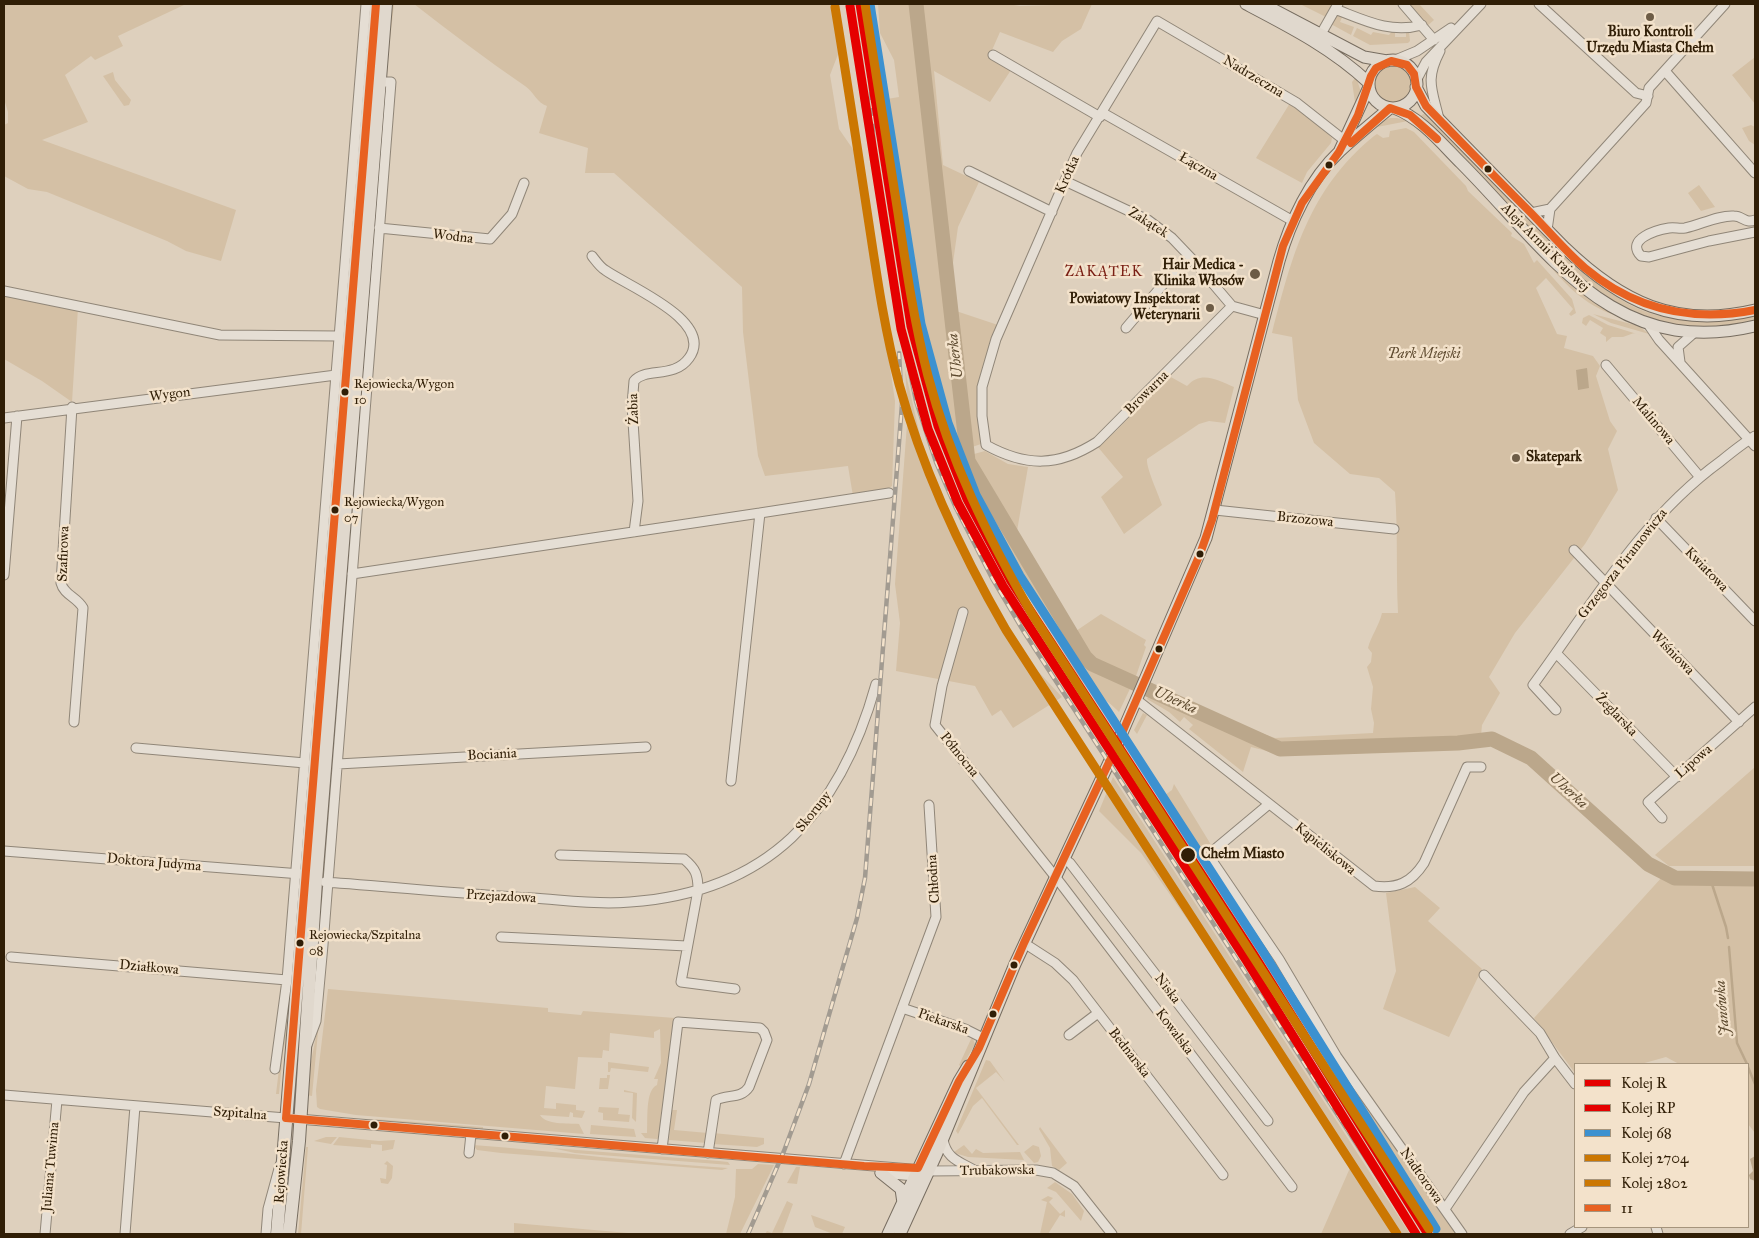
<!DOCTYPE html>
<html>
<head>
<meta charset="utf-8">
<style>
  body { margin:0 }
  #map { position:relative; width:1759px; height:1238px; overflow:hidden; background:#ded0bd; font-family:"IM FELL Great Primer",serif }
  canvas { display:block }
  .frame { position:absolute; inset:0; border:5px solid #301e06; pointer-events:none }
  .legend { position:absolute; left:1574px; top:1063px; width:175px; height:165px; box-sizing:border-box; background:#f3e2cb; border:1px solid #a5947c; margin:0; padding:6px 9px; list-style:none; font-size:15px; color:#301e06 }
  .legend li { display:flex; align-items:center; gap:10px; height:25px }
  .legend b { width:25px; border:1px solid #a5947c }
</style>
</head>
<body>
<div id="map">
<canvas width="1759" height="1238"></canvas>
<div class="frame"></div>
<ul class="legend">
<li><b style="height:6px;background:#e50000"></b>Kolej R</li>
<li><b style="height:6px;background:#e50000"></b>Kolej RP</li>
<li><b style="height:6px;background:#3c91d0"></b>Kolej 68</li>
<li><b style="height:6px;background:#cb7702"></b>Kolej 2704</li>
<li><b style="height:6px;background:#cb7702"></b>Kolej 2802</li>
<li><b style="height:6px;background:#e86121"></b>11</li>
</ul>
</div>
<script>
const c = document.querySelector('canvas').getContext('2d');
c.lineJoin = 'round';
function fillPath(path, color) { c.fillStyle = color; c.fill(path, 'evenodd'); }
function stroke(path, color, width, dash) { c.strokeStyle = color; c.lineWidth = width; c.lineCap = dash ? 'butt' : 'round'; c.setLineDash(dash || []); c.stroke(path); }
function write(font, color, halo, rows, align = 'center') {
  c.font = font + ' "IM FELL Great Primer",serif'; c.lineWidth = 5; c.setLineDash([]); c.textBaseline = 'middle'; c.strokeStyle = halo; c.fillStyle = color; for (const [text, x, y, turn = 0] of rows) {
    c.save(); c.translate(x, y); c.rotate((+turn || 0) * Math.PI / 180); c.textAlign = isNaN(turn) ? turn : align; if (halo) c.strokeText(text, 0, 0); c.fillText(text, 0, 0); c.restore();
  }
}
const green = new Path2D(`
  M 4,4 L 186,4 L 118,36 L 123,46 L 95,60 L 91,56 L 65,75 L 88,122 L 42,140 L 236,210 L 221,261 L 186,251 L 167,241 L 47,192 L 28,189 L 4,176 L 4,125 L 8,123 L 8,112 L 4,99 Z
  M 391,4 L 394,4 L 386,76 Z
  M 414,4 L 840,4 L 842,44 L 830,75 L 839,129 L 859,158 L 895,401 L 892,486 L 885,491 L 853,496 L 848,466 L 765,476 L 758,456 L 743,332 L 742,287 L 614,173 L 585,173 L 588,148 L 539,133 L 547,106 C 537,103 534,92 525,86 C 487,60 450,32 414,4 Z
  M 878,4 L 1008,4 L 1020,6 L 1092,4 L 1081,29 L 1062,41 L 1053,52 L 1000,32 L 989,57 L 1011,70 L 990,102 L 934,71 L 943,165 L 979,182 L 958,227 L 952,270 L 956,311 L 998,325 L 987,359 L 984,443 L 972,447 L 974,454 L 985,451 L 1008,464 L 1028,467 L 1017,531 L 1076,631 L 1101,614 L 1146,640 L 1144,645 L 1146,647 L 1136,676 L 1119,712 C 1105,697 1087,691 1076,673 L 993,534 L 958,464 L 937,385 L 918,304 L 887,99 L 899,97 L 894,60 L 880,33 Z
  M 1300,4 L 1334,4 L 1326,17 Z
  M 1406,4 L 1419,4 L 1434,20 L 1426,27 Z
  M 1339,14 L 1343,15 L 1340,22 L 1354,27 L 1351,35 L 1329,23 Z
  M 1357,28 L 1371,35 L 1373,32 L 1389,35 L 1392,31 L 1395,31 L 1395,37 L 1406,37 L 1406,31 L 1409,31 L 1410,41 L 1408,43 L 1370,45 L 1353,36 Z
  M 1755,57 L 1755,104 L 1732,75 Z
  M1372 85a20 20 0 1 1 40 0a20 20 0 1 1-40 0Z
  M 113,72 L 115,80 L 131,100 L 129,105 L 124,106 L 103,76 Z
  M 1356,77 L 1361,92 L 1356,109 L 1352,82 Z
  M 387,88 L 364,376 L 362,360 L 385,90 Z
  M 1290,103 L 1314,120 L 1332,138 L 1331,143 L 1307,172 L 1302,183 L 1256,158 Z
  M 1425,113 L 1514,203 L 1509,208 L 1420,116 Z
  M 1390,118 L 1397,118 L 1408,121 L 1377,127 L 1382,121 Z
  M 1751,125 L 1755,127 L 1755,145 L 1749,141 L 1742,128 Z
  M 1406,128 L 1414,132 L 1466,186 L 1468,191 L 1512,233 L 1511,236 L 1524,244 L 1534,263 L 1537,260 L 1572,299 L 1576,313 L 1571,316 L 1569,314 L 1573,309 L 1546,278 L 1536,288 L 1557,334 L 1567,336 L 1564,348 L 1593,356 L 1600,366 L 1596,376 L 1610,421 L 1617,431 L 1608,449 L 1618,490 L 1585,544 L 1515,633 L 1489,677 L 1500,693 L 1482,725 L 1480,747 L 1345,754 L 1283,755 L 1251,747 L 1243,772 L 1189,729 L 1193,725 L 1184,717 L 1180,722 L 1169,712 L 1147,699 L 1152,688 L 1257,734 L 1258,732 L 1275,738 L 1373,733 L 1374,723 L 1371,709 L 1373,687 L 1367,667 L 1371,662 L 1372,653 L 1368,648 C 1371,636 1379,626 1382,613 L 1398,613 C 1396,572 1398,532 1395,492 L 1379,478 L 1350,474 L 1314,443 L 1298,400 L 1292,337 L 1272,333 C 1292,255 1309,189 1374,136 L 1377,134 L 1383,138 L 1389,137 L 1390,131 Z
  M 1699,185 L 1715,207 L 1701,211 L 1688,193 Z
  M 1524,212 C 1563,252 1615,314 1675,318 C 1701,320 1729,316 1755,315 L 1755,322 C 1643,345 1590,292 1518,217 Z
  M 1543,257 L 1578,291 L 1615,315 C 1585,306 1561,281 1543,257 Z
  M 4,293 L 78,308 L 72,402 L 42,381 L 4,359 Z
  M 1593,314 L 1639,326 L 1649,334 L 1611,323 Z
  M 1589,315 L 1608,325 L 1650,338 L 1634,333 L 1623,337 L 1612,337 L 1606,342 L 1606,337 L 1600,333 L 1603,328 L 1590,320 L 1586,326 L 1582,323 L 1583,318 Z
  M 905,370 L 924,453 L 947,514 L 971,564 L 1034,667 L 1062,697 L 1013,728 L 1001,710 L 992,716 L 975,686 L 896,671 L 900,623 L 895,584 L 908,411 Z
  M 1169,376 L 1187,386 C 1201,370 1218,380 1234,387 L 1225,423 L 1209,421 L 1199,424 L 1147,459 C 1146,468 1158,493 1162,505 L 1124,534 L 1101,497 L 1123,477 L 1097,446 L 1116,431 Z
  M 355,446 L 359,446 L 341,689 L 337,689 Z
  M 336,693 L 341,694 L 324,875 L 322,871 Z
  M 1143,713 L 1147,715 L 1137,734 L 1134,730 Z
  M 1755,767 L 1755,866 L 1669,866 L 1655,855 Z
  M 1113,777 L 1410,1234 L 1321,1234 L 1353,1161 L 1264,1023 L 1212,955 L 1141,853 L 1099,811 Z
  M 1174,784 L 1213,848 L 1213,862 L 1457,1234 L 1433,1234 L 1286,998 L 1158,800 L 1172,790 Z
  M 1663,876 L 1676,883 L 1755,883 L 1755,1133 L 1748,1124 L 1748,1064 L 1679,1064 L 1666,1057 L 1641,1064 L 1575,1064 L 1575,1073 L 1534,1018 Z
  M 1415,887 L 1440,908 L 1428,921 L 1482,969 L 1449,1037 L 1383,1009 L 1396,971 L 1386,893 Z
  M 293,951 L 289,1025 L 283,1052 L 279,1094 L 276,1094 Z
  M 328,989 L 548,1008 L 548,1012 L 581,1015 L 583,1011 L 675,1018 L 660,1137 L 657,1139 L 645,1138 L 641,1133 L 647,1133 C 648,1120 645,1090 657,1085 L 658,1079 L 654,1079 L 661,1063 L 660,1029 L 654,1032 L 654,1038 L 610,1033 L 609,1051 L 603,1050 L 602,1058 L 578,1057 L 575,1089 L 546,1086 L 544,1108 L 556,1109 L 556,1103 L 576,1105 L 576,1110 L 585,1111 L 582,1118 L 573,1117 L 573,1113 L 570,1112 L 569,1117 L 540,1115 C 546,1125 567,1123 579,1124 L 584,1134 L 356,1115 L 320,1109 L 317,1107 L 316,1090 Z
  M 319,1021 L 312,1096 L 306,1095 L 306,1087 Z
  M 972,1037 L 975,1044 L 962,1067 L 959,1065 Z
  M 986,1060 L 990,1061 L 1005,1082 L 996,1072 L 976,1088 L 1019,1145 L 1017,1145 L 982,1098 L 973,1106 L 958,1134 L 956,1131 Z
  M 608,1062 L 649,1067 L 648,1072 L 611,1068 L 610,1072 L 608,1072 Z
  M 607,1075 L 610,1075 L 608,1089 L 599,1089 L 600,1078 L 607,1078 Z
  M 624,1090 L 637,1093 L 636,1122 L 632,1118 L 633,1093 L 624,1092 Z
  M 599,1107 L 619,1108 L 618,1114 L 630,1115 L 629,1122 L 603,1120 L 603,1113 L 598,1112 Z
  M 671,1110 L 677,1110 L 674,1130 L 708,1133 L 707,1143 L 669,1140 Z
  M 375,1119 L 483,1127 L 483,1129 L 382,1122 Z
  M 591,1125 L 634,1129 L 636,1137 L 590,1134 Z
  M 1040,1127 L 1067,1163 L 1059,1170 L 1052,1166 L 1050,1148 L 1039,1129 Z
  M 713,1133 L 764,1138 L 764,1144 L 757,1147 L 713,1144 Z
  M 326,1137 L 337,1137 L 331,1144 L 314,1141 Z
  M 339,1137 L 379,1141 L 395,1140 L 393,1149 L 382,1151 L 382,1145 L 371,1144 L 371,1148 L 333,1145 Z
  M 474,1142 L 719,1161 L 728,1162 L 730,1165 L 575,1153 L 552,1148 Z
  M 473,1145 C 558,1151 642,1163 728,1168 L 722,1170 L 501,1153 L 477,1150 Z
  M 964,1145 L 972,1154 L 976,1149 L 983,1153 L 1020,1152 L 1024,1160 L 968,1157 L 955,1153 L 954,1152 Z
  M 1033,1145 L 1039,1147 L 1041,1156 L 1038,1162 L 1034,1163 L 1024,1152 Z
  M 306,1147 L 308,1147 L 301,1234 L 298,1234 Z
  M 387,1161 L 393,1166 L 392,1178 L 388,1184 L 381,1183 L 380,1178 L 386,1179 L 387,1165 L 384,1164 Z
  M 758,1164 L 774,1165 L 740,1234 L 726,1234 L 735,1197 L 736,1169 L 752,1169 Z
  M 796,1167 L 800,1167 L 797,1184 L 787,1183 Z
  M 1055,1182 L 1072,1194 L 1084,1211 L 1081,1221 L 1056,1192 L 1047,1188 Z
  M 1048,1196 L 1053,1198 L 1049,1202 L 1060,1214 L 1065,1210 L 1065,1217 L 1060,1215 L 1048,1234 L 1040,1234 L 1047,1202 L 1041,1200 Z
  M 787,1201 L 793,1204 L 782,1234 L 765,1234 L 767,1231 L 772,1233 Z
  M 811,1215 L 845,1227 L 842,1234 L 833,1234 L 815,1227 Z
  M 514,1223 L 525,1224 L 640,1234 L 514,1234 Z`);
const water = new Path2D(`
  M 1587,368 L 1589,388 L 1578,390 L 1576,370 Z
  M 1755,1156 L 1755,1181 L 1750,1179 L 1749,1175 L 1753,1171 L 1750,1159 Z`);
const stream = new Path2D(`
  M 1710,878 L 1726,927 L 1728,938
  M 1729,947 L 1737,1043 L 1747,1064
  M 1748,1067 L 1755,1084`);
const river = new Path2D(`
  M 916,4 L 968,461 L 1085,657 L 1092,664 L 1280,749 L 1458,743 L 1492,739 L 1531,758 L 1648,864 L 1675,878 L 1755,879`);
const minor = new Path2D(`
  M 1403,4 L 1434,40
  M 1539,4 L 1636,93 L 1648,96
  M 1335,9 C 1364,20 1390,34 1422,25
  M 1321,34 L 1338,4
  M 993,55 L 1100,117
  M 1393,61 L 1417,51 L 1451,28
  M 1665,71 L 1755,173
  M 1416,81 L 1426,62 L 1481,4
  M 1103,113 L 1293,221
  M 1439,119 C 1432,89 1425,80 1440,51
  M 969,171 L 1052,212
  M 1065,181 L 1148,220 L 1172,238 L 1192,259 L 1232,306 L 1265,315
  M 1550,209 L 1646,103 L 1649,88 L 1725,4
  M 1531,213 L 1550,209
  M 1755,220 C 1745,224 1743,216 1734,216 C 1718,215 1700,225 1685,228 C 1679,229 1675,227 1669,228 C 1657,230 1625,239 1641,256 L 1649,257 L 1709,241 L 1755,232
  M 379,228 L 490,239 L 512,214 L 524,183
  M 1547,230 L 1550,209
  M 592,256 C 596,261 600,267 605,270 C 627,286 716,321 689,358 C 674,379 646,367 634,381 L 632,405 L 638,501 L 634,532
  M 4,291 L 220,335 L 338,336
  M 1232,306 L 1097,442 C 1058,467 1026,467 986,445 L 982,416 L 982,387 L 996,339 L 1077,153 L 1157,21 L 1297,103 L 1344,140
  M 1648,324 L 1659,340 L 1755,446
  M 1126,328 L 1166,281 L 1192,259
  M 1680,362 L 1678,347 L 1695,332
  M 1606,365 L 1699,476
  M 72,407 L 61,583 C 64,595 77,597 83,608 L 74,722
  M 4,418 L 336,375
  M 1215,510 L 1394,529
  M 760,513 L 889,493
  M 1656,518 L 1755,621
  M 1574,550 L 1739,722
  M 352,574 L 760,513 L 731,781
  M 4,575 L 17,416
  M 963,612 L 942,686 L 935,725 L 1061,884 L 1292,1187
  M 1556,653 L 1677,777
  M 1137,700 L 1374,886 C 1397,889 1411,883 1424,863 L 1467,767 L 1481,767
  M 1556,710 L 1533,685 C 1591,606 1641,519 1721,461 C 1732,452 1743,443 1755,436
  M 136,748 L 305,763
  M 338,764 L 646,747
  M 1269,804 L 1214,850 L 1213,862 L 1279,959 L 1337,1057 L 1462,1234
  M 1662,818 L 1648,802 L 1755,707
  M 4,851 L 301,874
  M 560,855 L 684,859 C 696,869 698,875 698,890 L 681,982 L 735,989
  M 1064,859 L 1070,863 L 1268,1121
  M 325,882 C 394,887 463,894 532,898 C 564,900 598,905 630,902 C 769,892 840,813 876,684
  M 501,937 L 687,946
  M 1024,943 L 1055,963 L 1073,980 L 1223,1175
  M 11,957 L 287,980
  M 1484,975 L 1540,1033 L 1555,1058 L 1575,1084
  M 902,1008 L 965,1029 L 983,1038
  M 1069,1035 L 1098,1013
  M 307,1045 L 316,1021 L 323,945 L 391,82 L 380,82
  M 275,1069 L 287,980 L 366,4
  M 4,1095 L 923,1170
  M 943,1139 C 946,1158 958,1161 974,1170
  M 662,1149 L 678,1022 L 760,1028 L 764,1032 L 767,1040 L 749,1087 C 741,1099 728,1094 716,1100 L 708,1153
  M 469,1153 L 471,1134
  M 844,1164 L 936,917 L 929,805
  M 880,1173 L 915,1176 L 928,1171 L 1036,1170 L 1053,1173 L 1074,1186 L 1112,1234
  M 1445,1209 L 1524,1092 L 1555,1058
  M 1656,1227 L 1658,1234
  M 45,1234 L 57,1100
  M 125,1234 L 135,1106
  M 266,1234 L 268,1209 L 280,1165
  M 1570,1234 L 1582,1227`);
const major = new Path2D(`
  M 1246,4 C 1290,27 1333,49 1369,83
  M 1263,4 L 1364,57 L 1387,61
  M1369 84a24 24 0 1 1 48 0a24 24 0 1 1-48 0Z
  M 1416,87 L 1426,106 L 1565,248 C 1621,302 1676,329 1755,310
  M 1394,108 C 1421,118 1441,143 1461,163 C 1548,250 1612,360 1755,326
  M 1340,150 L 1369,87
  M 881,1173 L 901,1189 L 903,1203
  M 888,1234 L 959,1081 L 968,1066
  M 900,1234 L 937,1153 L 1015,964 L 1112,756 L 1206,538 L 1279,261 C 1290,222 1310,179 1340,151 C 1356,136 1373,122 1390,108`);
const highway = new Path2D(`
  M 277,1234 L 376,4
  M 289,1234 L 299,1141 L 316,881 L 386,4`);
const rail = new Path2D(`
  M 867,4 L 874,154 L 901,329 L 916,401 L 936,462 L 956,508 L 992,578 L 1024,632 L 1415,1234
  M 856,46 L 864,108
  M 748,1234 L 784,1151 L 809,1084 L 857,918 L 865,878 L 902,404 L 899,353`);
const bus1 = new Path2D(`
  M 376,4 L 286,1118 L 864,1166 L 918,1168 L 959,1081 L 979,1048 L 1024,943 L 1112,756 L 1200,554 L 1212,520 L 1283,246 L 1302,203 L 1339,152 L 1358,115 L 1371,76 L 1376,68 L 1391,61 L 1407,65 L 1414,74 L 1416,87 L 1426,106 C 1460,141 1495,177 1529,211 C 1548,230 1565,251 1585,268 C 1635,310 1693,322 1755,310
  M 1351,143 L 1390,108 L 1410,115 L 1437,139`);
const rail1 = new Path2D(`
  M 860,4 L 911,326 L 938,426 L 967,499 L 1011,581 L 1254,955 L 1428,1234`);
const rail2 = new Path2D(`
  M 850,6 L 901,329 L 928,429 L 958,503 L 1003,586 L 1246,960 L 1416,1234`);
const rail3 = new Path2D(`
  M 870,4 L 921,324 L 948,423 L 976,495 L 1020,576 L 1262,950 L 1436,1229`);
const rail4 = new Path2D(`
  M 865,4 C 876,73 887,143 898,213 C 906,267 914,322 928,376 C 950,460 988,538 1032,614 L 1429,1229`);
const rail5 = new Path2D(`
  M 835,7 C 847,79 858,152 869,224 C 877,277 885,332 899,384 C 923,471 961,552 1006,630 L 1397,1234`);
const markers = [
  [1650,17,5,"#6d5c46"],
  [1329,165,4.5,"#301e06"],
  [1488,169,4.5,"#301e06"],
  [1255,274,6,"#6d5c46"],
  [1210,308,5,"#6d5c46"],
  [345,392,4.5,"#301e06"],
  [1516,458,5,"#6d5c46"],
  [335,510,4.5,"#301e06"],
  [1200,554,4.5,"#301e06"],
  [1159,649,4.5,"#301e06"],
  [1188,855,8,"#301e06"],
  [300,943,4.5,"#301e06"],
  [1014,965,4.5,"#301e06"],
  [993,1014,4.5,"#301e06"],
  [374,1125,4.5,"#301e06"],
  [505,1136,4.5,"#301e06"]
];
const busNames = [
  ["Rejowiecka/Wygon",354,385],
  ["10",354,401],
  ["Rejowiecka/Wygon",344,503],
  ["07",344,519],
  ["Rejowiecka/Szpitalna",309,936],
  ["08",309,952]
];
const poiNames = [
  ["Biuro Kontroli",1650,33,"center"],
  ["Urzędu Miasta Chełm",1650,49,"center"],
  ["Hair Medica -",1244,266],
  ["Klinika Włosów",1244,282],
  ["Powiatowy Inspektorat",1200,300],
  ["Weterynarii",1200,316],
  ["Skatepark",1526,458,"left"]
];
const streetNames = [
  ["Nadrzeczna",1253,77,31],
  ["Łączna",1198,167,30],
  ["Krótka",1068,175,-66],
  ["Zakątek",1148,223,32],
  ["Wodna",453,237,7],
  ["Aleja Armii Krajowej",1545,248,45],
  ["Browarna",1147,393,-45],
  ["Wygon",170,395,-7],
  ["Żabia",634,409,-92],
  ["Malinowa",1653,421,50],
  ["Brzozowa",1305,520,6],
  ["Szafirowa",64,554,-88],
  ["Grzegorza Piramowicza",1623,564,-52],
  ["Kwiatowa",1706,570,46],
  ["Wiśniowa",1672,653,46],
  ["Żeglarska",1616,715,46],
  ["Bociania",492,755,-3],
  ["Północna",959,755,51],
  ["Lipowa",1694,762,-41],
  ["Skorupy",814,812,-51],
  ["Kąpieliskowa",1325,849,39],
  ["Doktora Judyma",154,863,5],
  ["Chłodna",934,879,-94],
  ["Przejazdowa",501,897,3],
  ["Działkowa",149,968,5],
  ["Niska",1167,989,53],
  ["Piekarska",943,1022,19],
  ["Kowalska",1174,1032,53],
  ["Bednarska",1129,1053,52],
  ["Szpitalna",240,1114,4],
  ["Juliana Tuwima",51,1167,-85],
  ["Trubakowska",997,1171,-1],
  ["Rejowiecka",282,1172,-86],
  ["Nadtorowa",1421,1176,55]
];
const parkNames = [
  ["Park Miejski",1424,355]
];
const stopNames = [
  ["Chełm Miasto",1201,855]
];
const neighbourhoodNames = [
  ["ZAKĄTEK",1104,272]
];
const waterNames = [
  ["Uherka",956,356,-97],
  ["Uherka",1175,701,24],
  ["Uherka",1568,791,42],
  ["Janówka",1723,1008,-95]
];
fillPath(green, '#d4c0a5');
fillPath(water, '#bba78b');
stroke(stream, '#bba78b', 2.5);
stroke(river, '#bba78b', 15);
stroke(minor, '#908678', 11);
stroke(major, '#776d60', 13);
stroke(highway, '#776d60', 14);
stroke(minor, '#e5ded4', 9);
stroke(major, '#e0d8cd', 11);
stroke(highway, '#e0d8cd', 12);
stroke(rail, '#a29b91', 4.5);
stroke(rail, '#f3e2cb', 2.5, [8]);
stroke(bus1, '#e86121', 8);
stroke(rail1, '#e50000', 9);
stroke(rail2, '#e50000', 9);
stroke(rail3, '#3c91d0', 9);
stroke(rail4, '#cb7702', 9);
stroke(rail5, '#cb7702', 9);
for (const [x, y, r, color] of markers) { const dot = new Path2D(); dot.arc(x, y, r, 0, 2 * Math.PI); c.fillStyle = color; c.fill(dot); stroke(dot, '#f3e2cb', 2); }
write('13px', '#301e06', '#f3e2cb', busNames, 'left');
write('bold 14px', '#301e06', '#f3e2cb', poiNames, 'right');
write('14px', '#301e06', '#f3e2cb', streetNames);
write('italic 14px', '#5f4b30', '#f3e2cb', parkNames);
write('bold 14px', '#301e06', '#f3e2cb', stopNames, 'left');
c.letterSpacing = '1px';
write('15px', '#7a1f14', '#f3e2cb', neighbourhoodNames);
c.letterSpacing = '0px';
write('italic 15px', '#5b482d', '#f3e2cb', waterNames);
</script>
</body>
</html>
